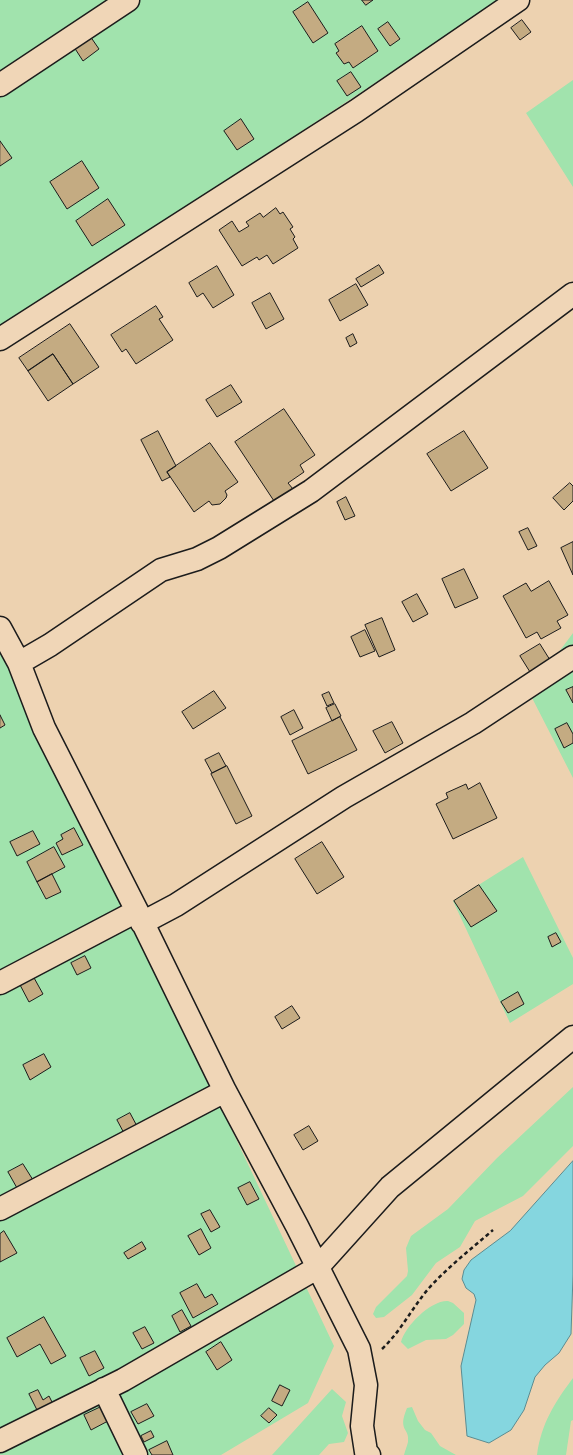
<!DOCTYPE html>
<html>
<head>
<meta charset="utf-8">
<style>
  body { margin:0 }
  canvas { display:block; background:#edd2b0 }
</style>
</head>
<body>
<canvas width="573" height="1455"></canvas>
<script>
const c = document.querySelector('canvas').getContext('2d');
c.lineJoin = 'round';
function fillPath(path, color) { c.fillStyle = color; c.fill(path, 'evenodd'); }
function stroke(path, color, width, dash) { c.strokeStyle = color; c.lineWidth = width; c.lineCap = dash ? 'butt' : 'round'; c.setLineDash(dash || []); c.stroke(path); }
const green = new Path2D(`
  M 0,0 L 498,0 L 360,93 L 0,328 Z
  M 573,80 L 573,187 L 526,113 Z
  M 573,633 L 573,778 L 529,692 Z
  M 0,640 L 334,1346 L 308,1403 L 221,1455 L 0,1455 Z
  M 523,857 L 573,958 L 573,984 L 510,1023 L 453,901 Z
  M 573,1087 L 573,1146 L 523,1196 L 475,1221 L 460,1247 L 436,1263 L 412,1295 L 384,1317 L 376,1318 L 373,1314 L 376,1307 L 407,1276 L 408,1271 L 406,1248 L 411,1236 L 448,1209 L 497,1158 Z
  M 448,1301 L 453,1303 L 464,1313 L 464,1324 L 453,1335 L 446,1339 L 426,1340 L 408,1349 L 401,1342 C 405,1326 431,1300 448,1301 Z
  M 573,1378 L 573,1420 L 571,1421 L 566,1455 L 537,1455 C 541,1424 555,1402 573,1378 Z
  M 332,1389 L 346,1402 L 342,1416 L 348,1433 L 344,1442 L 329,1444 L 319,1455 L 272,1455 Z
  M 412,1407 L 418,1421 L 425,1430 L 431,1433 L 440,1446 L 456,1455 L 404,1455 C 405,1451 407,1446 408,1442 C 410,1427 397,1432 407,1408 Z`);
const water = new Path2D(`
  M 573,1161 L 573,1275 L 571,1334 L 559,1353 L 545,1365 L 535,1377 L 524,1410 L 511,1430 L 489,1443 L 467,1436 L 461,1366 L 476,1300 L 474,1294 L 466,1288 L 462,1279 L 464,1270 L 471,1260 L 510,1231 Z`);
const building = new Path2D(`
  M 362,0 L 373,0 L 366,5 Z
  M 308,2 L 328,33 L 313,43 L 293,12 Z
  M 522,20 L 531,32 L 520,40 L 511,28 Z
  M 388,22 L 400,39 L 390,46 L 378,29 Z
  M 362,26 L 378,51 L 353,68 L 349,62 L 344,64 L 336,53 L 339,51 L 335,44 Z
  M 90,36 L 99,49 L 83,61 L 74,47 Z
  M 351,72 L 361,87 L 347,96 L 337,81 Z
  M 241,119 L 254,139 L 237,150 L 224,131 Z
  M 0,141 L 12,158 L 0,166 Z
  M 82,161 L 99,188 L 67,209 L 50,182 Z
  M 108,199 L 125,225 L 92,246 L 76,221 Z
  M 276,208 L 280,214 L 283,212 L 293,227 L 290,229 L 295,237 L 293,239 L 298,248 L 273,264 L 267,255 L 259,260 L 257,257 L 242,266 L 219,230 L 232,221 L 239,232 L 249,226 L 246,222 L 260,213 L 263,217 Z
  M 379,265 L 384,273 L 361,287 L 356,279 Z
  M 217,266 L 234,295 L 213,308 L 203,293 L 197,297 L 189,283 Z
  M 356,284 L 368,305 L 340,321 L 329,300 Z
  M 270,293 L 284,319 L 266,329 L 252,303 Z
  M 156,306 L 163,317 L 159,319 L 173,340 L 136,364 L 126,349 L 122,352 L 111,335 Z
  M 70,324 L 99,367 L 73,384 L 53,354 L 28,371 L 19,358 Z
  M 353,334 L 357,343 L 350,347 L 346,338 Z
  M 53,354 L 73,384 L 48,401 L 28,371 Z
  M 231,385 L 242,402 L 217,417 L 206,400 Z
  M 284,409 L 315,455 L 300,465 L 304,472 L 288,483 L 293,489 L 274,501 L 235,442 Z
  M 158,431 L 176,466 L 167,472 L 170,477 L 162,481 L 141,440 Z
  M 464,431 L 488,468 L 451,491 L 427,454 Z
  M 210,443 L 238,482 L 225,491 L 227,495 L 226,498 L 220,504 L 212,505 L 209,501 L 194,512 L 167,472 Z
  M 570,483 L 573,486 L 573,501 L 564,510 L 553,498 Z
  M 346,497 L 355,516 L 345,520 L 337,502 Z
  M 528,528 L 537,546 L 528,550 L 519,532 Z
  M 573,542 L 573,575 L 561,548 Z
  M 464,569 L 478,598 L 455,608 L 442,579 Z
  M 549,581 L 568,615 L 557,621 L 561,628 L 541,639 L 537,632 L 526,638 L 503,596 L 526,583 L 531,591 Z
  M 417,594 L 428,614 L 413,622 L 402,602 Z
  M 382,618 L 395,650 L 379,657 L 365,625 Z
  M 365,630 L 375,651 L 360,657 L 351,637 Z
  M 540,644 L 550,660 L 530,672 L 520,656 Z
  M 573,687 L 573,703 L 566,690 Z
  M 214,691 L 226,708 L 193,729 L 182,712 Z
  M 329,692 L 334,703 L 327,706 L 322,695 Z
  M 335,704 L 341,716 L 332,721 L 326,708 Z
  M 294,710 L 303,728 L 290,735 L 281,717 Z
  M 0,715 L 5,725 L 0,728 Z
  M 340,717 L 357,750 L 308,774 L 292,741 Z
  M 392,722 L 403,743 L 385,753 L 373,731 Z
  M 567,723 L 573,734 L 573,743 L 564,748 L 555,729 Z
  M 219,753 L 226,766 L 212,773 L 205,760 Z
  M 227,766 L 252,816 L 236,824 L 211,774 Z
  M 480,783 L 497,818 L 453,839 L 436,804 L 448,798 L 446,793 L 466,784 L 468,789 Z
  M 74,828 L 83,845 L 62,855 L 56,843 L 63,839 L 61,835 Z
  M 33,831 L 40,844 L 17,856 L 10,842 Z
  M 322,842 L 344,877 L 317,894 L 295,859 Z
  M 54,847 L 65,867 L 37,882 L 27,862 Z
  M 52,874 L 61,892 L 46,899 L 37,882 Z
  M 479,885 L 497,911 L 471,927 L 454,901 Z
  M 556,933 L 561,942 L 552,947 L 548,937 Z
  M 85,956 L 91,968 L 77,975 L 71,963 Z
  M 33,976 L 43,994 L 29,1002 L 19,983 Z
  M 518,992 L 524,1004 L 508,1013 L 501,1002 Z
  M 292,1006 L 300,1018 L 282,1029 L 275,1017 Z
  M 44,1054 L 51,1067 L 30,1080 L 23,1065 Z
  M 130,1113 L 138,1128 L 125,1135 L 117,1120 Z
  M 309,1126 L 318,1141 L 303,1150 L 294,1135 Z
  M 23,1164 L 33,1180 L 17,1188 L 8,1172 Z
  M 250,1182 L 259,1199 L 247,1205 L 238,1188 Z
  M 210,1210 L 220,1227 L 211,1232 L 201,1214 Z
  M 201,1229 L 211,1248 L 199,1255 L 188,1236 Z
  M 4,1231 L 17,1253 L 0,1262 L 0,1234 Z
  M 142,1242 L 146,1249 L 128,1259 L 124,1253 Z
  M 197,1284 L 205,1298 L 212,1294 L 218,1304 L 193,1318 L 180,1293 Z
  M 182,1310 L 191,1326 L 180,1332 L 172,1316 Z
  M 44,1317 L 66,1356 L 51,1364 L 40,1344 L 17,1357 L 7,1338 Z
  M 145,1327 L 154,1343 L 142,1349 L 133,1333 Z
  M 221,1342 L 232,1360 L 217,1370 L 206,1352 Z
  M 95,1351 L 104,1368 L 89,1376 L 80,1358 Z
  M 280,1385 L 290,1390 L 282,1406 L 272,1401 Z
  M 38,1390 L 43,1400 L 49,1396 L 53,1404 L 38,1412 L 29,1394 Z
  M 147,1404 L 154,1416 L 138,1424 L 131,1412 Z
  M 101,1407 L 108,1421 L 91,1430 L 84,1415 Z
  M 269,1408 L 277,1415 L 269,1423 L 261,1416 Z
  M 151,1431 L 154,1437 L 144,1442 L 141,1436 Z
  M 167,1441 L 173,1455 L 152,1455 L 149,1450 Z`);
const path = new Path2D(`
  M 382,1349 C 401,1331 412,1308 429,1288 C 448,1267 471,1249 493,1230`);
const minor = new Path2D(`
  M 0,85 L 128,0
  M 0,339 L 356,111 L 518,0
  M 0,628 L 19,663 L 44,728 L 137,911 L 225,1091 L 297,1226 L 359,1349 L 366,1385 L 362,1426 L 366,1452 L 369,1455
  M 19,663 L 50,645 L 161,570 L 197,559 L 219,548 L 311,491 L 573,294
  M 142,923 L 176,905 L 344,797 L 473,723 L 573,657
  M 0,983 L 137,911
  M 0,1209 L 225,1091
  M 104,1389 L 136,1455
  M 0,1441 L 123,1380 L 317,1268 L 390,1187 L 573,1037`);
fillPath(green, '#a1e3ad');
fillPath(water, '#85d6df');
stroke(water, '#5b8c91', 1);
fillPath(building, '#c4ab82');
stroke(building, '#1c1c1c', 1);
stroke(minor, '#1c1c1c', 25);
stroke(path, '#1c1c1c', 2.5, [4, 3]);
stroke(minor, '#f0d6b7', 22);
</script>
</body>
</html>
